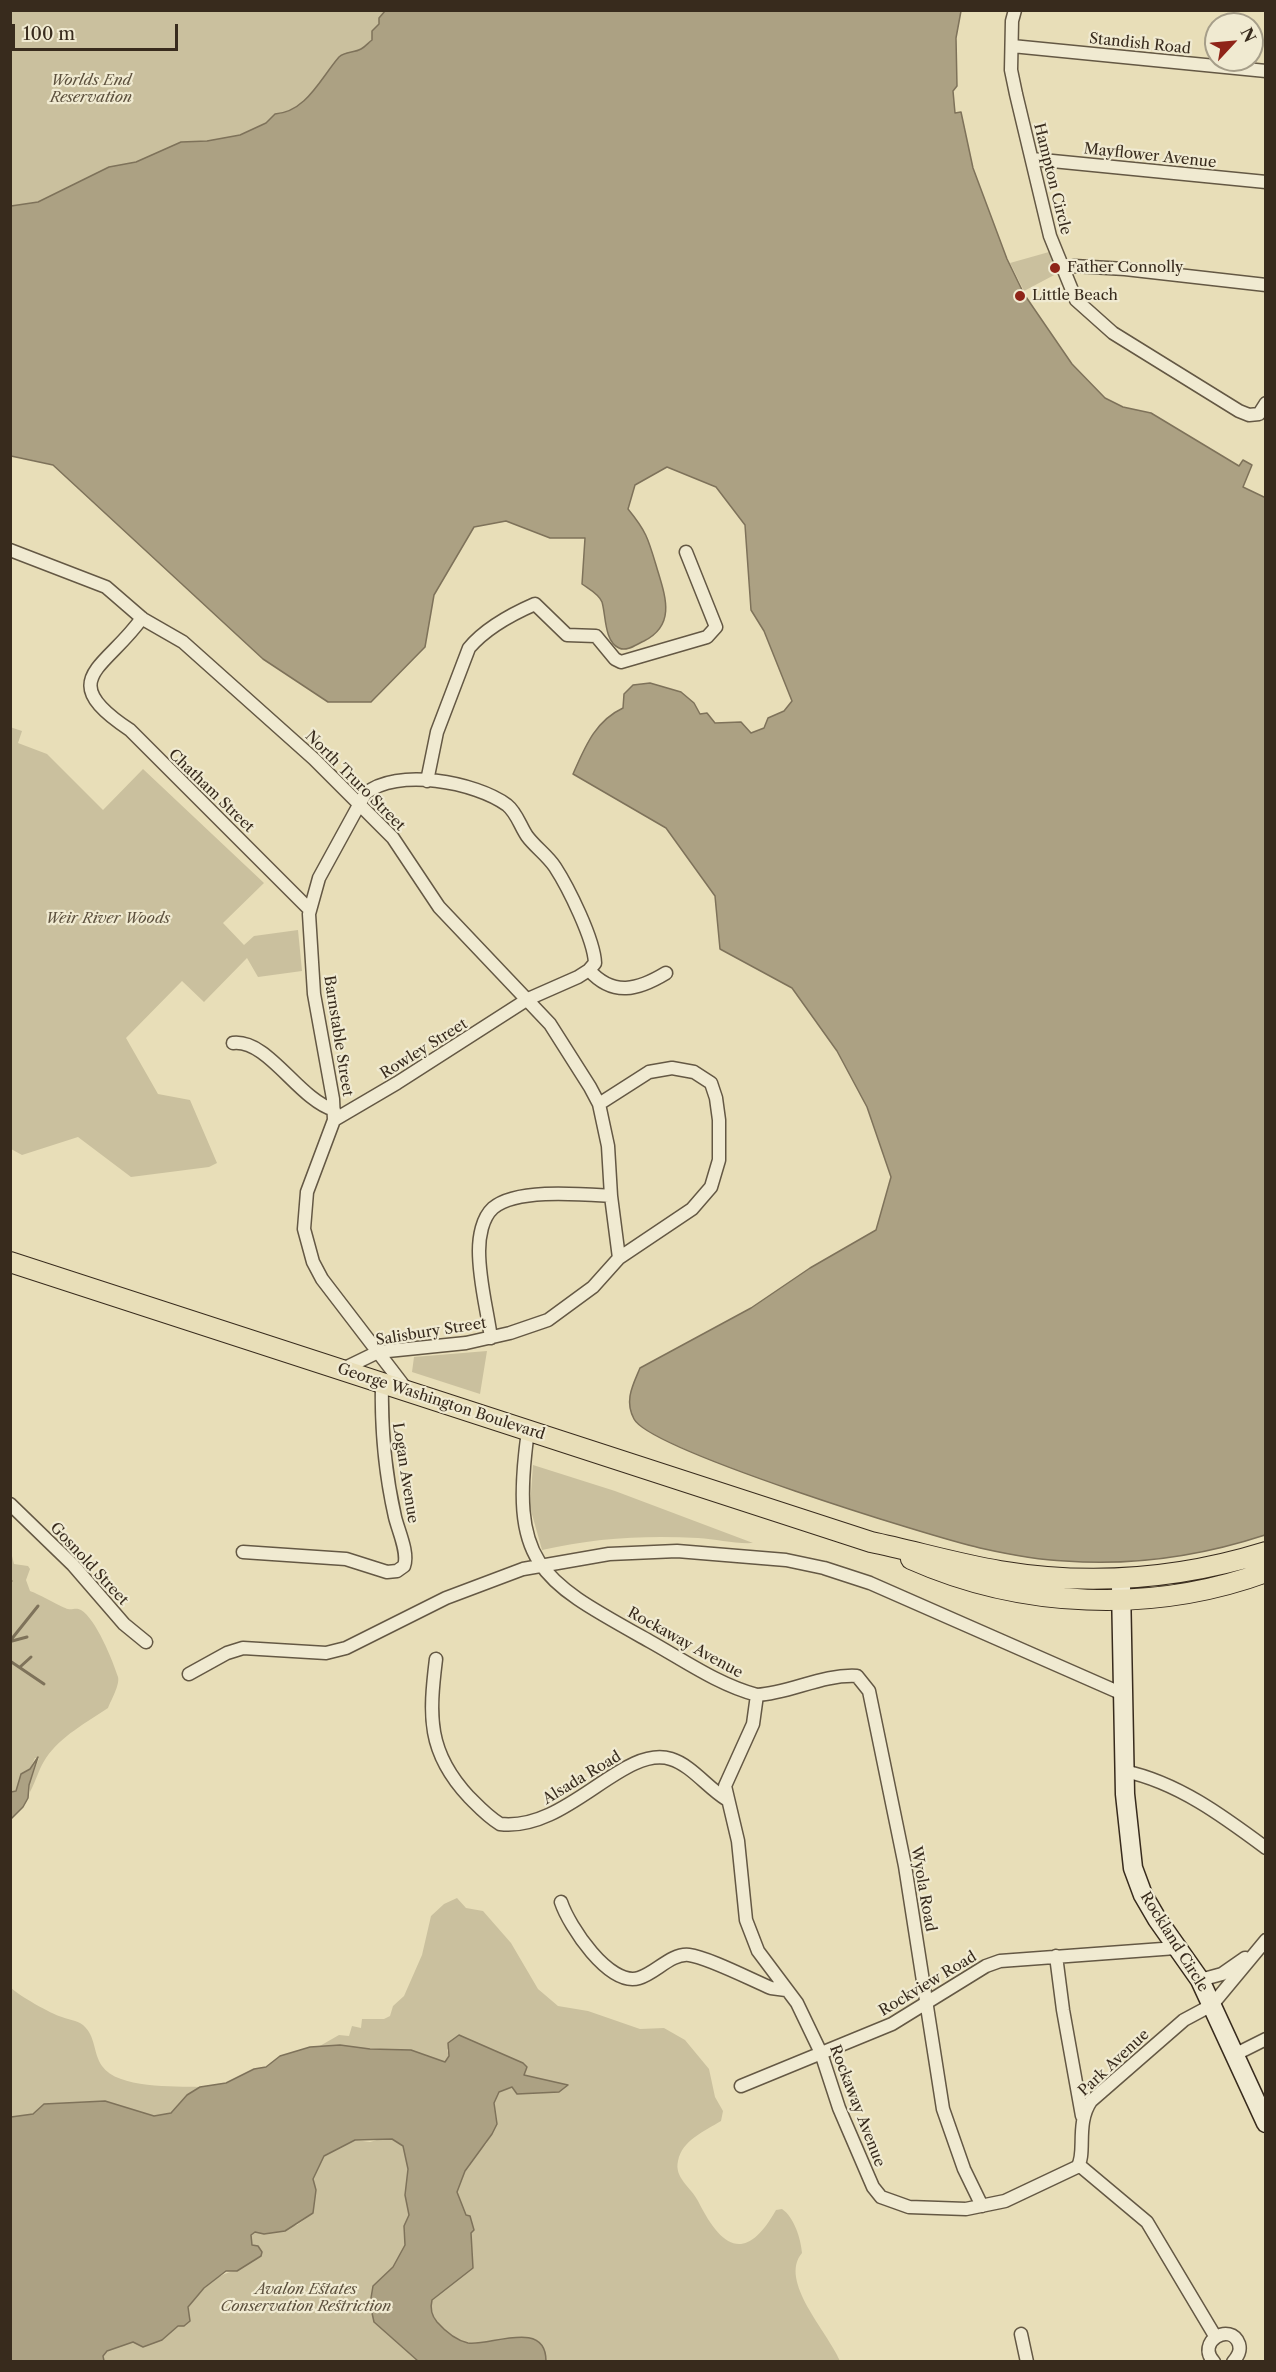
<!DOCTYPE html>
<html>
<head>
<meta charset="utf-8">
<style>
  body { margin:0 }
  #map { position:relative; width:1276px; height:2372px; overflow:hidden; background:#e8deb8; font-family:"Libre Caslon Text",serif }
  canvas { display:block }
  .frame { position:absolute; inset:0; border:12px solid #382b1d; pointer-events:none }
  .north { position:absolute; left:1204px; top:12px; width:60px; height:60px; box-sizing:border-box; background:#f0ead1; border:2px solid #a69e89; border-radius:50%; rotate:64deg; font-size:16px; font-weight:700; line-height:24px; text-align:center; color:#382b1d }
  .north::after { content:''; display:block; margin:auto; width:21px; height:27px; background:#8f2418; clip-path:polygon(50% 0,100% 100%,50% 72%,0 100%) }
  .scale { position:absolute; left:12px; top:24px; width:166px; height:27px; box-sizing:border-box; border:3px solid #382b1d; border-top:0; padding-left:8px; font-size:18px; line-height:21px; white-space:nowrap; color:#382b1d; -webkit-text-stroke:4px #f0ead1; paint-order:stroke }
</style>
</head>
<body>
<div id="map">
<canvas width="1276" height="2372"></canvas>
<div class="frame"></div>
<div class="north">N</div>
<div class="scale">100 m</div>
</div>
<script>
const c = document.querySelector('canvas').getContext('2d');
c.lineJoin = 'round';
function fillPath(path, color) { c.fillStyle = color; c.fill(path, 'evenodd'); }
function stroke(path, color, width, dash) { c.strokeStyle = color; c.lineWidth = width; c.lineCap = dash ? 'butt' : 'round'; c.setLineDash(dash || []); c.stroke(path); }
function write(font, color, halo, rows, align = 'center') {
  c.font = font + ' "Libre Caslon Text",serif'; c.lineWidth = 4.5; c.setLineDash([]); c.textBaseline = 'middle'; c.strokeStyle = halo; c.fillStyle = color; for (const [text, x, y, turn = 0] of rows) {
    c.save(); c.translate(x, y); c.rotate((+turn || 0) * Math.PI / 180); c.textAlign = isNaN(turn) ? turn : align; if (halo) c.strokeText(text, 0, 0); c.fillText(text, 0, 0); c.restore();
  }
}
const green = new Path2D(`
  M 11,11 L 385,11 L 379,18 C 380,31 369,47 356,51 C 350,53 344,52 339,58 C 320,79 306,112 275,114 L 266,123 L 240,135 L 207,141 L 181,142 L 136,162 L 109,167 L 38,202 L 11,206 Z
  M 1049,252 L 1058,273 L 1024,291 L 1010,263 Z
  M 10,727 L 22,731 L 18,743 L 47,754 L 103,810 L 143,769 L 264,883 L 223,923 L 244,945 L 254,936 L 298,930 L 302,971 L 258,977 L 247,958 L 204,1002 L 182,981 L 126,1038 L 158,1094 L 190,1100 L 217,1163 L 209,1167 L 131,1177 L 78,1137 L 22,1155 L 11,1149 Z
  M 487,1351 L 480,1394 L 412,1372 L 414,1357 Z
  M 533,1465 L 615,1491 L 753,1543 C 735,1544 716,1539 698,1538 C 646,1535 593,1538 542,1550 L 530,1507 Z
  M 10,1548 L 14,1564 L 28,1566 L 30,1569 L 26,1580 L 30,1591 C 39,1594 63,1608 68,1609 C 73,1610 76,1607 81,1610 C 96,1619 113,1661 118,1677 C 120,1685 111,1700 108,1708 C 86,1723 61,1736 46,1758 C 39,1768 36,1781 30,1792 L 29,1785 L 39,1758 L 35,1758 L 30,1769 L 21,1774 L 18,1788 L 12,1793 Z
  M 457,1898 L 466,1908 L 483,1911 L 511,1943 L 538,1989 L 558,2006 L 588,2011 L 640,2029 L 664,2028 L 685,2040 L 709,2069 L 715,2097 L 723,2111 L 721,2121 C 705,2131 682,2140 678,2161 C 674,2178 691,2187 698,2201 C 721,2247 745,2265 776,2210 L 782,2209 C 794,2217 801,2239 802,2253 C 778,2281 828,2332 840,2361 L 546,2361 C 546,2318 488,2347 468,2343 C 455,2340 445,2331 437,2322 C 432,2316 430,2308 432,2300 L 473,2267 L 471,2233 L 457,2192 L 465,2171 L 480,2148 L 486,2144 L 495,2126 L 494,2102 L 499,2092 L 513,2087 L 517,2094 L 559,2092 L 553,2083 L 524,2075 L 459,2035 L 447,2050 L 449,2056 L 445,2062 L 411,2050 L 318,2047 L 339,2035 L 349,2036 L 352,2026 L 361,2028 L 362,2019 L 384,2019 L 390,2016 L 393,2006 L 404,1996 L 422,1955 L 431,1916 L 444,1904 Z
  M 10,1987 C 18,1995 51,2014 62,2017 C 69,2020 76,2020 83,2025 C 96,2036 93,2053 102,2066 C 118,2089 174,2086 200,2087 L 187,2095 L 171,2113 L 154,2116 L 105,2101 L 44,2104 L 33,2114 L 11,2117 Z
  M 380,2139 L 392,2139 L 403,2146 L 408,2169 L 405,2195 L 409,2215 L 404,2226 L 405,2245 L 393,2267 L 373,2286 L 374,2322 L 418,2361 L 104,2362 L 103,2355 C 115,2342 145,2341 162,2340 L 178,2326 L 190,2321 L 188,2307 C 201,2292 216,2272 237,2271 L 252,2245 L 251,2235 L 255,2232 L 297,2225 L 313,2213 L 316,2190 L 313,2179 L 324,2156 L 355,2140 L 370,2142 Z`);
const water = new Path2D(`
  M 385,11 L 961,11 L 956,38 L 957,86 L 953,91 L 955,113 L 961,112 L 973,168 L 1007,259 L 1024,294 L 1072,364 L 1105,398 L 1123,407 L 1151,413 L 1239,466 L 1243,460 L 1252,465 L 1243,487 L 1266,498 L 1265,1535 C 1201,1556 1133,1566 1065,1561 C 1036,1560 1007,1554 980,1548 C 932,1537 650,1450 634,1419 C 624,1400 633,1385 640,1368 L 751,1308 L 810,1268 L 876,1230 L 891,1177 L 867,1107 L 837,1051 L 792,988 L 720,949 L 715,896 L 666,828 L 573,774 C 585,747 595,721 623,708 L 624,694 L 633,685 L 650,683 L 681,692 L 694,703 L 700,714 L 707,713 L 715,723 L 741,722 L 751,733 L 764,728 L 768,718 L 784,711 L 792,701 L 764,631 L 751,610 L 745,525 L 716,487 L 667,467 L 635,485 L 628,509 C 646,531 648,538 656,565 C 664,593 678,624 644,641 C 637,644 627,652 619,648 C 604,641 606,615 602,602 C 599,594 589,589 582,584 L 585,538 L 550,538 L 506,521 L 474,527 L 434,595 L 425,647 L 371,702 L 328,702 L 263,659 L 53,465 L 11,456 L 11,206 L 38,202 L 109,167 L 136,162 L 181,142 L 207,141 L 240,135 L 266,123 L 275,114 C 306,112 320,79 339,57 C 345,51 354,53 361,49 C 365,47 368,43 372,40 L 372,31 L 379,24 L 379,18 Z
  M 38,1757 L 29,1785 L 28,1798 L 23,1807 L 11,1819 L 11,1792 L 16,1791 L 21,1774 L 30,1769 Z
  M 459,2035 L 523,2063 L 527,2067 L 524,2075 L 568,2085 L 559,2092 L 517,2094 L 512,2087 L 499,2092 L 494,2103 L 497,2124 L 492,2134 L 465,2171 L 457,2192 L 466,2215 L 470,2216 L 474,2230 L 471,2233 L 473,2268 L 432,2300 C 430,2308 432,2316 437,2322 C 445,2331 455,2340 468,2343 C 488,2347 546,2318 546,2361 L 418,2361 L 374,2322 L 370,2304 L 373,2286 L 393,2267 L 405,2245 L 404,2226 L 409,2215 L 405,2195 L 408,2169 L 403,2146 L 392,2139 L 355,2140 L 324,2156 L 313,2179 L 316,2190 L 313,2213 L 285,2231 L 264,2234 L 255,2232 L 251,2235 L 252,2245 L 258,2246 L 262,2252 L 261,2256 L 237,2271 L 226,2271 L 204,2288 L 188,2307 L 190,2321 L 184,2326 L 178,2326 L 162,2340 L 143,2347 L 133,2342 L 107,2351 L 103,2356 L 104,2361 L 11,2361 L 11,2117 L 33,2114 L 44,2104 L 105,2101 L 154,2116 L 171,2113 L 187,2095 L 200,2087 L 226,2083 L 254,2069 L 266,2067 L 280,2056 L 310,2047 L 340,2045 L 370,2049 L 411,2050 L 445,2062 L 449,2056 L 448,2043 Z`);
const stream = new Path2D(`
  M 10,1582 L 11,1581
  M 10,1641 L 38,1606
  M 12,1641 L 27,1637
  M 10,1661 L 44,1684
  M 20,1667 L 31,1657`);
const street = new Path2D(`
  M 1015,10 L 1012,21 L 1011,70 L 1016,94 L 1050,236 L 1076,300 L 1113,333 L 1239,411 L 1249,415 L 1259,414 L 1266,403
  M 1012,46 L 1266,71
  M 1032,159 L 1266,182
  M 1062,269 L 1074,266 L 1125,269 L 1266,285
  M 10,550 L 106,587 L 143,619 L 183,642 L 314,759 L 393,838 L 439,907 L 550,1024 L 590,1087 L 599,1104 L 608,1146 L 611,1196 L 619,1258
  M 142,618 C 106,669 53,679 130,730 L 310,910
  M 427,781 L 437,732 L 469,648 C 485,629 512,614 535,604 L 567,635 L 596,636 L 615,659 L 621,662 L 707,637 L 716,627 L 686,552
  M 589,970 C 613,997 638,990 666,973
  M 233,1043 C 268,1039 298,1099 334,1110
  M 334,1120 L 397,1083 L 528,999 L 578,977 L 589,970 L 595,963 C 594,939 568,887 555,867 C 547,855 535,847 527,836 C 520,826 517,813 507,805 C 476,782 396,767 365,794 L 319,878 L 309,914 L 314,994 L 333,1099 L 334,1120 L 307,1192 L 304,1229 L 313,1262 L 322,1279 L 407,1390
  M 491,1338 C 487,1309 479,1281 479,1251 C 479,1237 482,1218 493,1208 C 516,1188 581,1194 611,1196
  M 343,1369 L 378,1352 L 466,1343 L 510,1333 L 548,1320 L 593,1287 L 619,1258 L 692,1209 L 711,1187 L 719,1160 L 719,1120 L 716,1098 L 711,1083 L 694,1072 L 672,1068 L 649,1072 L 599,1104
  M 528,1431 C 509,1567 540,1580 651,1642 C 685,1661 719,1685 757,1695 L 753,1724 L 725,1786 L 738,1841 L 746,1920 L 758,1951 L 797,2003 L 821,2053 L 839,2108 L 873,2187 L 881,2197 L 909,2207 L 966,2209 L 1005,2201 L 1077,2167 C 1087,2155 1075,2124 1091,2101 L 1184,2020 L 1212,2005 L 1266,1940
  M 10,1504 L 73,1565 L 124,1624 L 146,1642
  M 243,1552 L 346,1559 L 387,1572 L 397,1571 L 404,1566 C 409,1553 398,1530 395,1517 C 385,1473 381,1427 382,1382
  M 436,1659 C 429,1716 427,1752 469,1797 C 479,1807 488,1817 500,1824 C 567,1832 623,1744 671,1759 C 691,1765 708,1788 726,1799
  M 189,1674 L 227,1653 L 243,1648 L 326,1653 L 346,1648 L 446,1598 L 523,1569 L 609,1554 L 677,1551 L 786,1560 L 824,1568 L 870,1583 L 1125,1695
  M 757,1695 C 791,1693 822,1674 857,1676 L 869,1691 L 905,1866 L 943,2109 L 964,2169 L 982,2206
  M 1124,1771 C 1177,1782 1223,1816 1266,1848
  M 561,1902 C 569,1926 609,1987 639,1978 C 656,1973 671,1953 689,1955 C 707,1957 752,1980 771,1988 L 786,1990
  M 1056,1956 L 1063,2010 L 1082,2116
  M 1200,1980 L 1222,1974 L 1245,1958
  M 1234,2055 L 1266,2039
  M 741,2086 L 892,2024 L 986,1966 L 1000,1961 L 1176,1948
  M 1079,2165 L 1147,2222 L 1215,2336
  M 1021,2334 L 1027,2362
  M 1214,2362 C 1195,2342 1231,2321 1239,2344 C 1241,2351 1238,2356 1233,2362`);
const secondary = new Path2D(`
  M 1121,1586 L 1125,1794 L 1133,1868 L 1143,1895 L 1157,1919 L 1200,1980 L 1266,2123`);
const primary = new Path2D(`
  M 10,1262 L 871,1542 C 914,1551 957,1564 1000,1571 C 1090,1586 1179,1579 1266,1552
  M 911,1559 C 1021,1608 1152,1614 1266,1572`);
const markers = [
  [1055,268,6,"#8f2418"],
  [1020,296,6,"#8f2418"]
];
const streetNames = [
  ["Standish Road",1140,44,6],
  ["Mayflower Avenue",1150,156,6],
  ["Hampton Circle",1052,179,76],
  ["North Truro Street",355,781,45],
  ["Chatham Street",211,791,44],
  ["Barnstable Street",338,1036,81],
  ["Rowley Street",424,1049,-32],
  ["Salisbury Street",431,1332,-9],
  ["George Washington Boulevard",441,1402,18],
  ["Logan Avenue",405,1473,81],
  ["Gosnold Street",89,1564,47],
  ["Rockaway Avenue",685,1643,29],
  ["Alsada Road",582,1778,-31],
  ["Wyola Road",923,1889,80],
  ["Rockland Circle",1174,1942,58],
  ["Rockview Road",928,1984,-31],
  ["Park Avenue",1114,2063,-43],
  ["Rockaway Avenue",857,2106,69]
];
const parkNames = [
  ["Worlds End",91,81],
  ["Reservation",91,98],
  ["Weir River Woods",108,919],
  ["Avalon Estates",306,2290],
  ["Conservation Restriction",306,2307]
];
const poiNames = [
  ["Father Connolly",1067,268],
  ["Little Beach",1032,296]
];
fillPath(green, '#cac09e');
fillPath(water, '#aca183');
stroke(water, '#7e725a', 1.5);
stroke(stream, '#7e725a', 3);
stroke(street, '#645844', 15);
stroke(secondary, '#382b1d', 21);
stroke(primary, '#382b1d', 22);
stroke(street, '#f0ead1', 12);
stroke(secondary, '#f0ead1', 18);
stroke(primary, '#e8deb8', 20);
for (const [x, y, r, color] of markers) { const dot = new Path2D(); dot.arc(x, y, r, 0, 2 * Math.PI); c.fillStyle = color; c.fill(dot); stroke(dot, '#f0ead1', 2); }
write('15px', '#382b1d', '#f0ead1', streetNames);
write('italic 15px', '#5c503d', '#f0ead1', parkNames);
write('15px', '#382b1d', '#f0ead1', poiNames, 'left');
</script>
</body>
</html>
